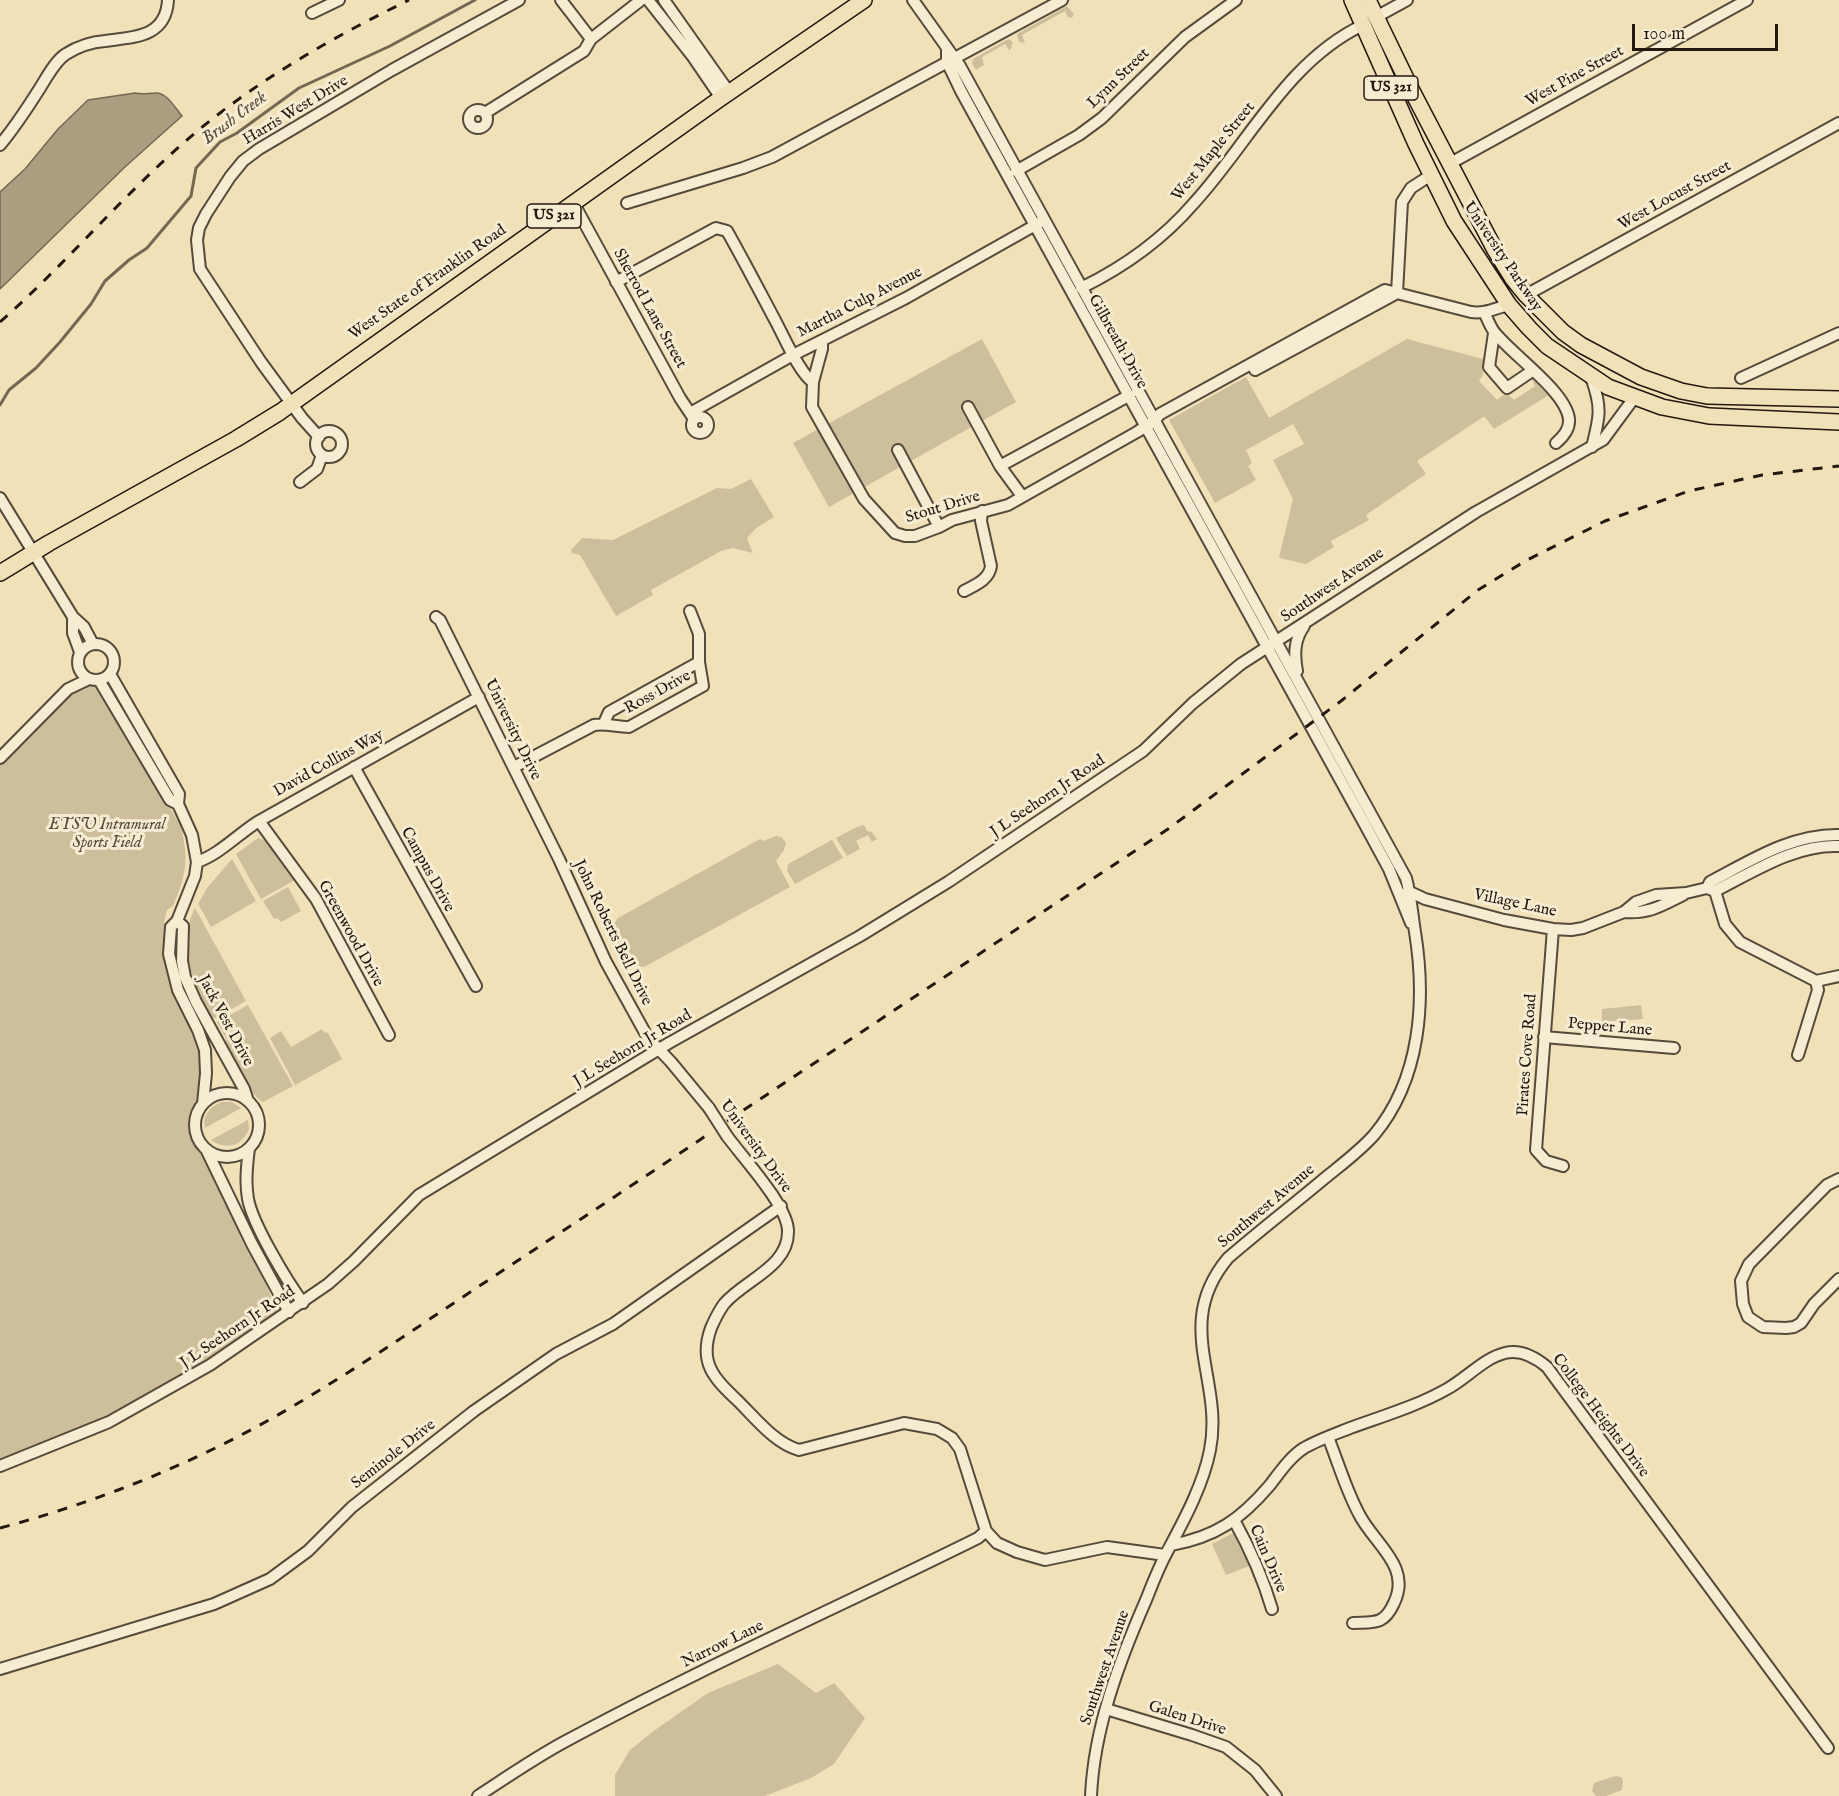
<!DOCTYPE html>
<html>
<head>
<meta charset="utf-8">
<style>
  body { margin:0 }
  #map { position:relative; width:1839px; height:1796px; overflow:hidden; background:#f1e1b9; font-family:"IM FELL English",serif }
  canvas { display:block }
  .scale { position:absolute; left:1632px; top:24px; width:146px; height:27px; box-sizing:border-box; border:3px solid #231810; border-top:0; padding-left:8px; font-size:18px; line-height:21px; white-space:nowrap; color:#231810; -webkit-text-stroke:4px #f6ecd2; paint-order:stroke }
</style>
</head>
<body>
<div id="map">
<canvas width="1839" height="1796"></canvas>
<div class="scale">100 m</div>
</div>
<script>
const c = document.querySelector('canvas').getContext('2d');
c.lineJoin = 'round';
function fillPath(path, color) { c.fillStyle = color; c.fill(path, 'evenodd'); }
function stroke(path, color, width, dash) { c.strokeStyle = color; c.lineWidth = width; c.lineCap = dash ? 'butt' : 'round'; c.setLineDash(dash || []); c.stroke(path); }
function write(font, color, halo, rows, align = 'center') {
  c.font = font + ' "IM FELL English",serif'; c.lineWidth = 6; c.setLineDash([]); c.textBaseline = 'middle'; c.strokeStyle = halo; c.fillStyle = color; for (const [text, x, y, turn = 0] of rows) {
    c.save(); c.translate(x, y); c.rotate((+turn || 0) * Math.PI / 180); c.textAlign = isNaN(turn) ? turn : align; if (halo) c.strokeText(text, 0, 0); c.fillText(text, 0, 0); c.restore();
  }
}
const green = new Path2D(`
  M 1067,6 L 1074,14 L 1072,18 L 1068,17 L 1065,11 L 1022,35 L 1025,43 L 1019,42 L 1017,34 Z
  M 1008,39 L 1013,42 L 1010,51 L 1005,44 L 982,57 L 984,65 L 976,70 L 972,64 L 973,59 Z
  M 982,339 L 1016,402 L 829,507 L 793,443 Z
  M 1407,339 L 1483,359 L 1483,375 L 1479,381 L 1497,400 L 1506,393 L 1514,400 L 1535,386 L 1531,378 L 1541,384 L 1549,395 L 1494,429 L 1485,417 L 1483,417 L 1417,461 L 1426,474 L 1366,515 L 1369,520 L 1331,541 L 1334,547 L 1306,564 L 1279,558 L 1293,499 L 1273,460 L 1304,444 L 1293,424 L 1246,450 L 1252,463 L 1248,466 L 1256,480 L 1215,503 L 1169,420 L 1246,377 L 1269,418 Z
  M 751,479 L 774,517 L 756,528 L 747,538 L 753,553 L 733,548 L 721,551 L 651,590 L 653,595 L 616,616 L 580,555 L 572,553 L 571,550 L 582,538 L 613,540 L 717,488 L 731,489 Z
  M 89,685 L 99,688 L 104,693 L 181,827 C 189,860 186,876 173,906 L 167,910 L 164,922 L 168,926 L 167,939 L 199,1043 L 204,1068 L 200,1096 L 191,1123 L 193,1135 L 228,1201 L 241,1238 L 264,1280 L 278,1312 C 265,1324 248,1333 233,1343 C 161,1391 82,1432 0,1459 L 0,765 L 70,695 L 76,690 Z
  M 864,825 L 867,831 L 872,832 L 877,839 L 872,842 L 868,835 L 856,841 L 860,849 L 847,856 L 836,838 L 857,827 Z
  M 776,836 L 781,837 L 786,843 L 784,850 L 776,861 L 790,887 L 644,967 C 624,966 603,935 618,918 L 760,839 L 763,841 Z
  M 258,838 L 267,841 L 295,880 L 261,899 L 236,854 Z
  M 832,840 L 843,858 L 795,884 L 787,871 L 788,864 Z
  M 232,859 L 256,901 L 211,927 L 198,904 L 207,888 Z
  M 288,887 L 301,911 L 281,922 L 277,918 L 274,919 L 263,901 Z
  M 195,908 L 246,1001 L 216,1018 L 212,1018 C 193,984 176,946 195,908 Z
  M 248,1005 L 293,1086 L 263,1102 C 248,1094 233,1058 225,1042 L 227,1040 L 217,1022 Z
  M 1641,1005 L 1643,1019 L 1602,1022 L 1602,1009 Z
  M 322,1029 L 324,1032 L 328,1033 L 342,1059 L 295,1085 L 270,1038 L 281,1031 L 291,1047 Z
  M 222,1102 L 232,1102 L 241,1108 L 205,1128 C 202,1115 210,1107 222,1102 Z
  M 248,1120 L 249,1129 C 242,1146 226,1151 211,1140 Z
  M 1233,1533 L 1249,1566 L 1226,1575 L 1212,1544 Z
  M 778,1664 L 816,1693 L 834,1683 L 865,1718 L 834,1764 L 811,1778 L 765,1796 L 615,1796 L 615,1775 L 630,1750 L 655,1730 L 708,1693 Z
  M 1615,1776 L 1621,1777 L 1623,1780 L 1622,1790 L 1606,1796 L 1596,1796 L 1592,1791 L 1594,1783 Z`);
const water = new Path2D(`
  M 135,93 C 144,95 147,93 155,93 C 167,92 175,108 182,116 L 126,166 L 0,289 L 0,192 L 25,169 L 58,129 L 88,100 Z`);
const stream = new Path2D(`
  M 0,405 L 9,390 L 36,368 L 60,342 L 91,304 L 105,281 L 129,260 L 147,248 L 191,196 L 196,168 L 220,142 L 237,133 L 299,88 L 390,46 L 475,0`);
const minor = new Path2D(`
  M 561,0 L 591,39
  M 648,0 L 693,57 L 721,98
  M 664,0 L 729,92
  M 913,0 L 960,66 L 1406,878 C 1411,896 1412,913 1415,932 C 1426,1000 1421,1079 1374,1135 C 1358,1153 1338,1167 1319,1183 C 1289,1208 1258,1232 1228,1258 C 1172,1325 1224,1379 1210,1450 C 1203,1486 1183,1522 1166,1554 C 1158,1569 1152,1585 1146,1600 C 1119,1662 1094,1728 1091,1796
  M 312,13 L 339,0
  M 1376,17 L 1407,0
  M 947,49 L 947,62 L 961,91 L 1363,821 L 1389,869 L 1411,923
  M469 119a9 9 0 1 1 18 0a9 9 0 1 1-18 0Z
  M 485,113 L 584,51 L 591,39 L 641,0
  M 0,145 C 15,127 28,107 40,88 C 47,77 55,61 66,54 C 77,47 92,42 105,41 C 133,37 166,38 168,0
  M 1449,164 L 1747,0
  M 1016,171 L 1079,135 L 1102,118 L 1185,37 L 1236,0
  M 573,202 L 680,398 L 694,419
  M 627,203 L 743,168 L 772,157 L 1062,0
  M 616,282 L 716,228 L 727,231 C 744,261 760,292 776,322 C 784,337 800,374 813,382
  M 1081,288 C 1124,267 1163,239 1194,203 C 1249,143 1287,61 1363,25
  M 1397,293 L 1402,202 L 1411,188 L 1431,175
  M 1526,295 L 1839,123
  M 1485,314 C 1488,320 1491,329 1496,334 C 1514,356 1566,392 1569,419 C 1570,428 1563,437 1556,443
  M 1494,333 L 1489,367 L 1507,388 L 1532,371
  M 822,341 L 822,349 L 813,382 L 812,407 L 864,499 L 895,533 L 905,536 L 915,536 L 939,527 L 952,520 L 1008,505 L 1137,432 L 1154,421 L 1160,414 L 1385,290 L 1471,312 C 1486,314 1495,308 1509,305
  M 1255,370 L 1397,293
  M 1591,377 C 1602,407 1600,416 1592,447
  M 1741,378 L 1839,333
  M 968,407 L 1000,466 L 1022,496
  M 690,413 L 793,355 L 906,298 L 1039,223
  M692 425a8 8 0 1 1 16 0a8 8 0 1 1-16 0Z
  M316 444a13 13 0 1 1 26 0a13 13 0 1 1-26 0Z
  M 319,437 L 302,418 L 261,362 L 200,269 L 197,240 L 199,228 L 206,214 L 230,177 L 243,161 L 259,149 L 392,70 L 519,0
  M 898,450 L 939,527
  M 1000,466 L 1130,395
  M 300,482 L 317,469 L 322,455
  M 0,498 L 73,617 L 84,627 L 93,644
  M 964,591 C 975,585 989,580 991,566 L 981,521 L 982,511
  M 73,617 L 73,633 L 80,652
  M 436,617 L 440,620 L 559,859 L 606,962 L 648,1038 L 671,1062 L 709,1108
  M78 662a18 18 0 1 1 36 0a18 18 0 1 1-36 0Z
  M 1297,671 C 1294,655 1294,640 1304,626
  M 110,674 L 179,794 L 178,804 L 192,835 L 197,862 L 195,876 L 177,921 L 171,927 L 169,954 L 178,990 L 198,1030 L 205,1050 L 206,1073 L 203,1104
  M 99,680 L 170,800 L 178,804
  M 604,723 L 609,712 L 699,662
  M 0,758 L 68,689 L 89,679
  M 354,767 L 476,986
  M 514,767 L 594,725 C 606,723 616,727 629,727 L 703,686 L 699,662 L 699,634 L 690,611
  M 259,821 L 316,899 L 389,1035
  M 197,862 C 220,854 238,834 259,821 L 479,697
  M 1707,888 L 1710,882 C 1750,861 1791,834 1839,835
  M 1715,891 C 1753,872 1795,844 1839,846
  M 1405,894 L 1410,892 L 1425,899 L 1504,920 L 1553,929 L 1571,930 L 1583,928 L 1624,912 L 1636,902 L 1656,895 L 1686,893 L 1707,888 L 1715,891 L 1725,924 L 1740,942 L 1816,981
  M 1624,912 C 1649,914 1661,906 1683,895
  M 177,921 L 183,926 L 182,961 L 185,977 L 196,1002 L 244,1089 L 248,1101
  M 1553,929 L 1536,1150 L 1546,1161 L 1563,1166
  M 1816,981 L 1839,976
  M 1544,1037 L 1674,1048
  M 1798,1055 L 1818,990 L 1816,981
  M195 1125a32 32 0 1 1 64 0a32 32 0 1 1-64 0Z
  M 727,1136 C 743,1158 788,1206 788,1231 C 789,1267 744,1280 724,1304 C 719,1311 714,1321 711,1328 C 698,1364 715,1379 739,1402 C 757,1420 775,1443 799,1450 L 904,1423 L 937,1429 L 952,1438 L 960,1449 L 986,1531 L 997,1543 L 1017,1552 L 1045,1560 L 1107,1547 L 1165,1555
  M 249,1148 C 247,1165 245,1182 248,1199 C 253,1225 287,1281 303,1303
  M 206,1149 L 252,1244 L 289,1312
  M 1839,1179 L 1827,1185 L 1749,1264 L 1741,1281 L 1743,1304 L 1748,1317 L 1763,1327 L 1786,1328 L 1794,1327 L 1801,1323 L 1814,1304 L 1839,1279
  M 1328,1437 C 1338,1462 1346,1490 1359,1514 C 1374,1544 1412,1566 1394,1603 C 1384,1625 1375,1622 1353,1623
  M 0,1466 L 109,1422 L 210,1365 L 328,1284 L 354,1261 L 419,1195 L 669,1043 L 860,936 L 948,882 L 1143,751 L 1193,703 L 1241,664 L 1476,512 L 1603,440 L 1634,398
  M 1234,1520 C 1250,1549 1263,1578 1272,1609
  M 1171,1545 C 1216,1537 1241,1519 1270,1485 C 1280,1472 1290,1457 1304,1448 C 1318,1440 1335,1434 1350,1428 C 1383,1416 1417,1406 1447,1389 C 1467,1378 1484,1358 1505,1353 C 1521,1349 1535,1357 1547,1367 L 1828,1748
  M 0,1669 L 214,1604 L 270,1579 L 308,1551 L 352,1507 L 474,1411 L 556,1354 L 613,1324 L 781,1206
  M 1106,1709 L 1192,1735 L 1226,1747 L 1255,1770 L 1276,1796
  M 478,1796 C 507,1777 536,1757 566,1741 C 701,1668 841,1606 978,1538 L 986,1531`);
const highway = new Path2D(`
  M 1352,0 L 1416,144 L 1454,221 L 1509,305 L 1529,328 L 1547,346 L 1608,387 L 1662,407 L 1709,416 L 1839,422
  M 1368,0 L 1412,91 L 1495,250 L 1513,279 L 1526,295 L 1563,332 L 1581,345 L 1641,377 L 1681,391 L 1707,396 L 1839,399
  M 0,573 L 49,543 L 236,439 L 280,412 L 721,98 L 864,0`);
const rail = new Path2D(`
  M 0,322 C 59,270 111,209 169,156 C 240,90 323,42 409,0
  M 727,1121 L 1168,829 L 1341,701 L 1478,590 L 1527,560 L 1605,521 L 1689,491 L 1762,475 L 1839,466
  M 0,1528 C 105,1500 207,1458 300,1402 C 364,1364 425,1322 487,1281 C 561,1232 636,1183 710,1133`);
const minorBridge = new Path2D(`
  M 709,1108 L 727,1136`);
const shields = [
  [1391,88,54],
  [554,216,54]
];
const shieldNames = [
  ["US 321",1391,88],
  ["US 321",554,216]
];
const streetNames = [
  ["West Pine Street",1575,77,-29],
  ["Lynn Street",1119,79,-44],
  ["Harris West Drive",296,111,-31],
  ["West Maple Street",1214,152,-51],
  ["West Locust Street",1675,196,-29],
  ["University Parkway",1502,257,56],
  ["West State of Franklin Road",428,283,-35],
  ["Martha Culp Avenue",860,303,-27],
  ["Sherrod Lane Street",649,309,61],
  ["Gilbreath Drive",1117,342,61],
  ["Stout Drive",943,508,-17],
  ["Southwest Avenue",1333,586,-34],
  ["Ross Drive",658,693,-29],
  ["University Drive",512,730,64],
  ["David Collins Way",329,764,-29],
  ["J L Seehorn Jr Road",1048,797,-34],
  ["Campus Drive",427,870,61],
  ["Village Lane",1515,904,12],
  ["John Roberts Bell Drive",612,933,64],
  ["Greenwood Drive",350,934,61],
  ["Jack Vest Drive",225,1021,62],
  ["Pepper Lane",1610,1028,5],
  ["J L Seehorn Jr Road",633,1049,-31],
  ["Pirates Cove Road",1528,1055,-86],
  ["University Drive",755,1147,54],
  ["Southwest Avenue",1267,1207,-40],
  ["J L Seehorn Jr Road",238,1328,-34],
  ["College Heights Drive",1600,1416,53],
  ["Seminole Drive",394,1455,-38],
  ["Cain Drive",1267,1559,67],
  ["Narrow Lane",723,1645,-26],
  ["Southwest Avenue",1106,1668,-71],
  ["Galen Drive",1187,1719,18]
];
const parkNames = [
  ["ETSU Intramural",107,826],
  ["Sports Field",107,844]
];
const waterNames = [
  ["Brush Creek",235,119,-37]
];
fillPath(green, '#cebf9c');
fillPath(water, '#ab9d80');
stroke(water, '#756853', 1.5);
stroke(stream, '#756853', 3);
stroke(minor, '#564a3a', 14);
stroke(highway, '#231810', 18);
stroke(minor, '#f6ecd2', 10);
stroke(highway, '#f1e1b9', 15);
stroke(rail, '#231810', 3, [10, 10]);
stroke(minorBridge, '#564a3a', 14, []);
stroke(minorBridge, '#f6ecd2', 10);
for (const [x, y, w] of shields) { const box = new Path2D(); box.roundRect(x - w / 2, y - 12, w, 24, 4.5); c.fillStyle = '#f6ecd2'; c.fill(box); stroke(box, '#231810', 1.5); }
write('bold 15px', '#231810', null, shieldNames);
write('16px', '#231810', '#f6ecd2', streetNames);
write('italic 16px', '#564a3a', '#f6ecd2', parkNames);
write('italic 18px', '#594d3d', '#f6ecd2', waterNames);
</script>
</body>
</html>
